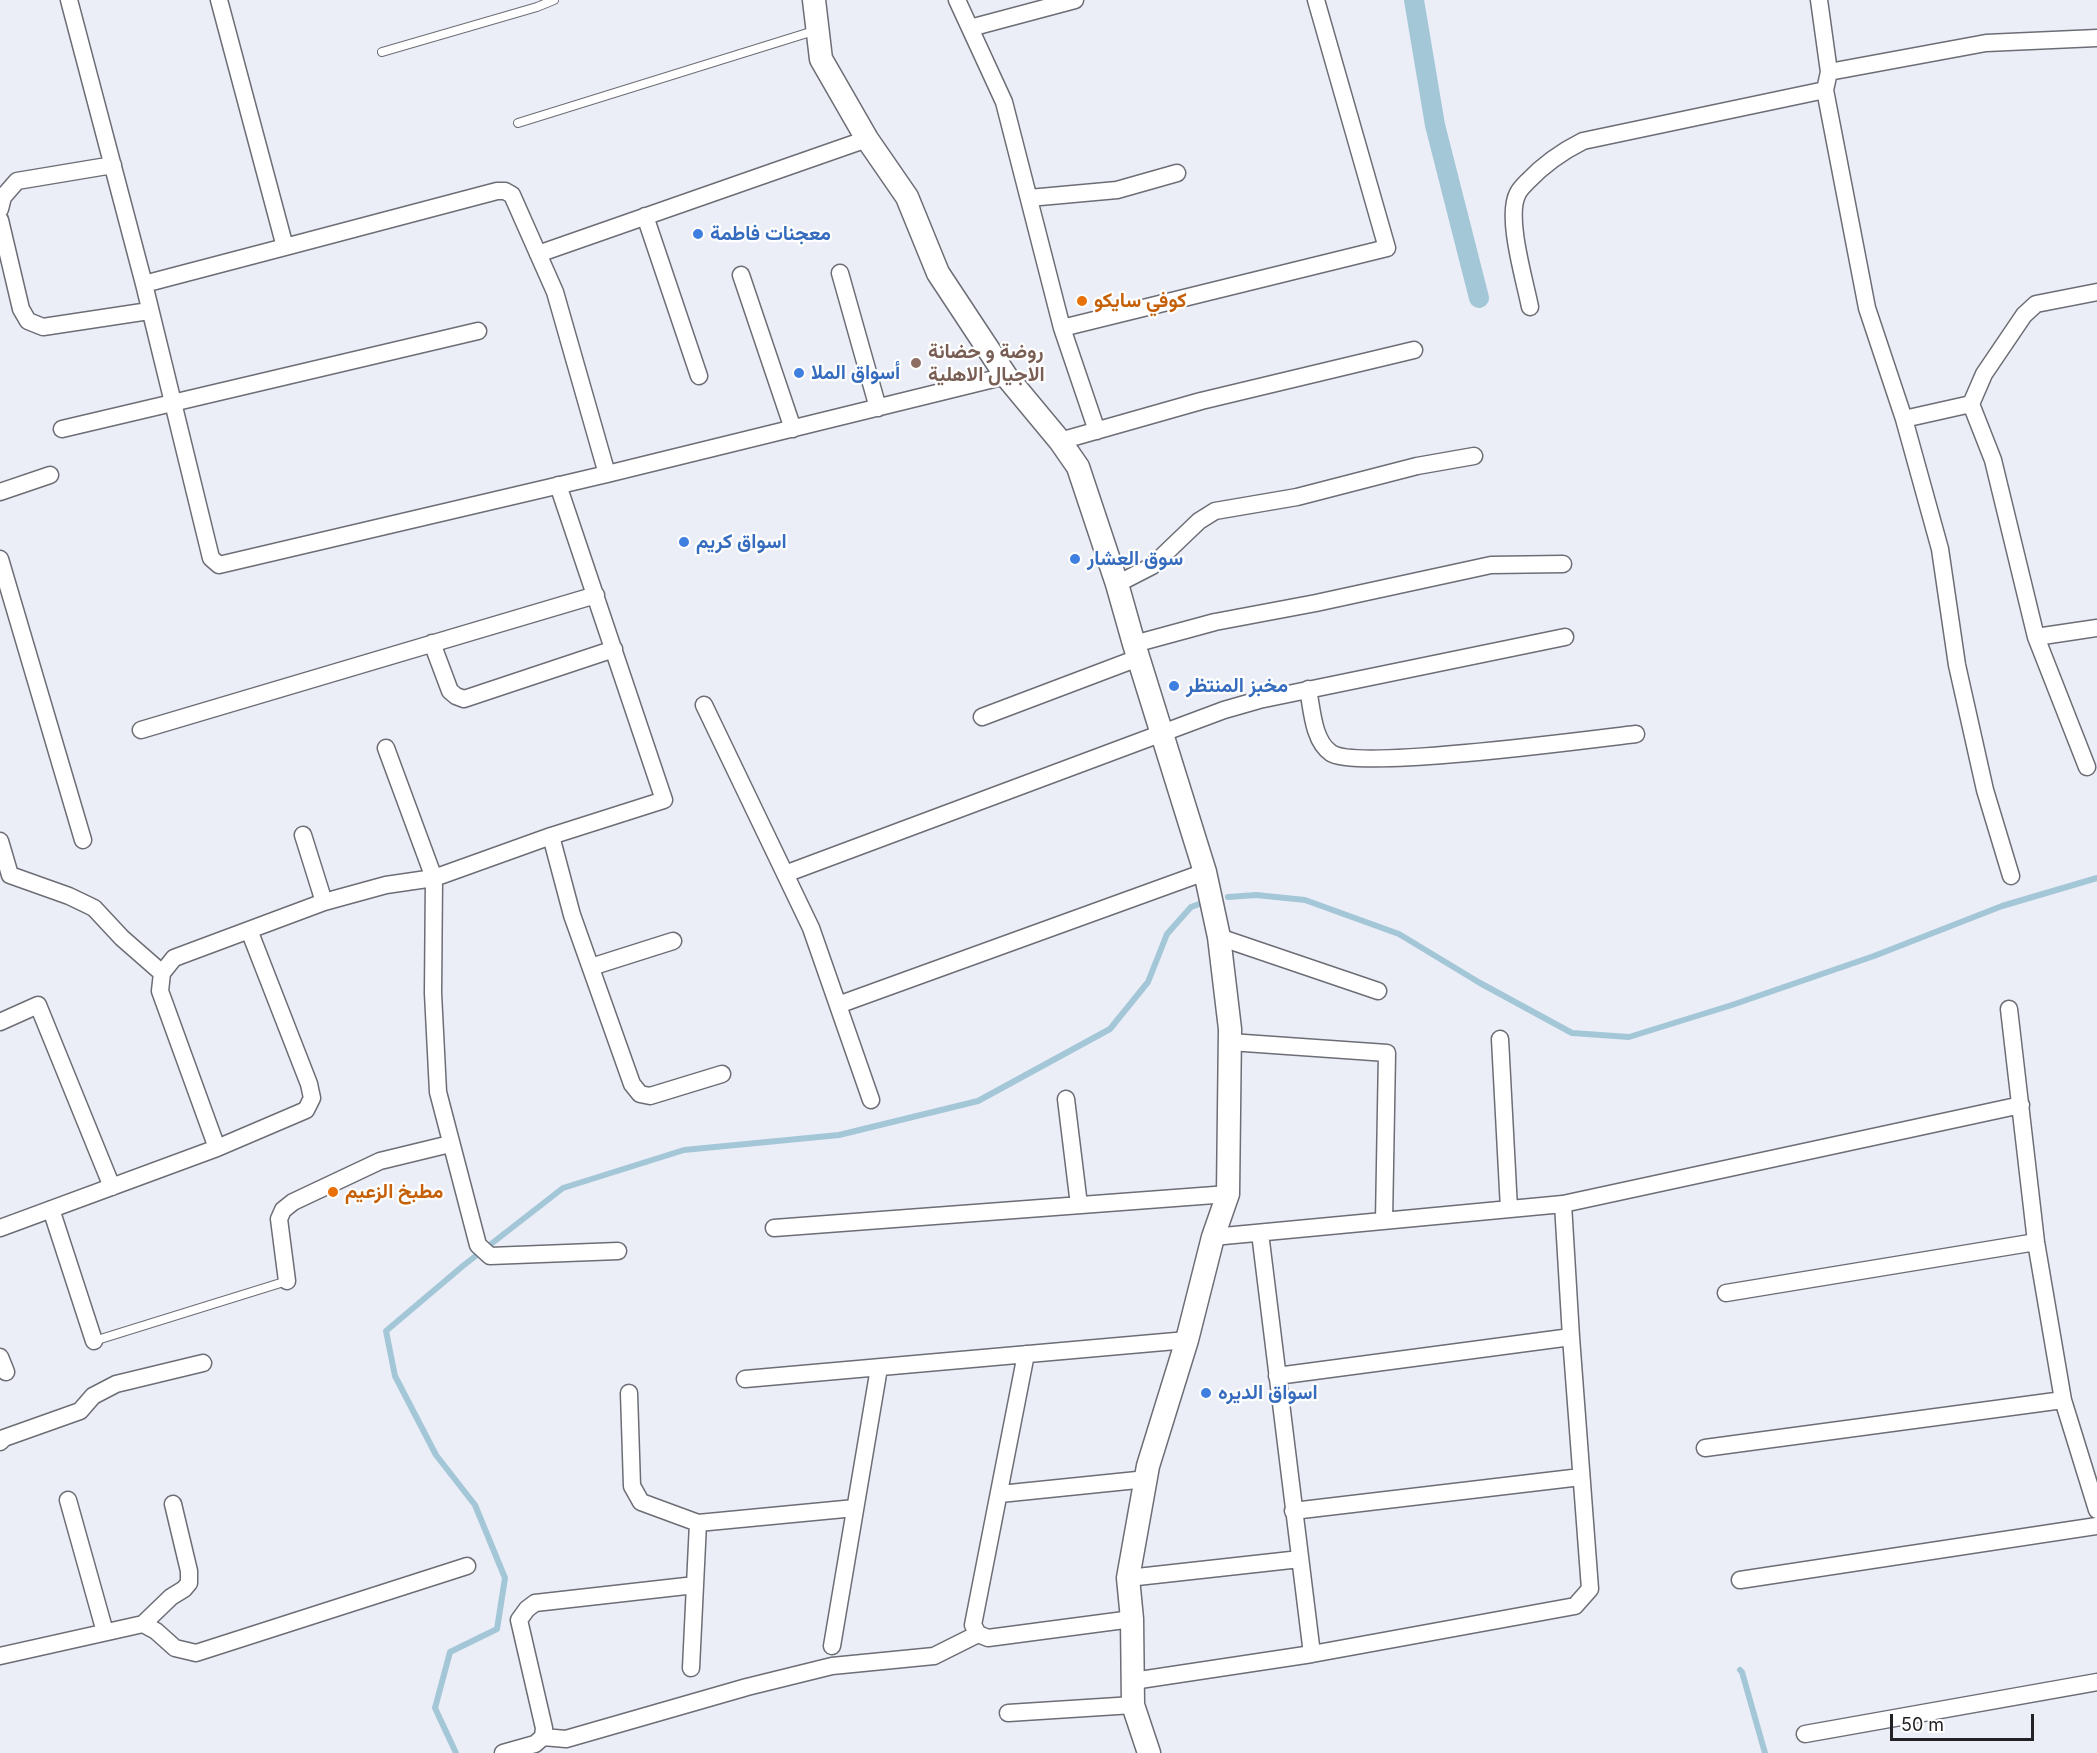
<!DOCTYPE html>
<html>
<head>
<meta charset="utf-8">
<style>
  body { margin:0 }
  #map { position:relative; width:2097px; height:1753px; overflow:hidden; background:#eceef7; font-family:Inter,sans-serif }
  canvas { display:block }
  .scale { position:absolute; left:1890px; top:1714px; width:144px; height:27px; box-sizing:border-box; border:3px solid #222226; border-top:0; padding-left:8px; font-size:18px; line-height:21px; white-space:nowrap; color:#222226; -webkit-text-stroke:4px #fff; paint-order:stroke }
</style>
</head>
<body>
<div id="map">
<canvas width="2097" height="1753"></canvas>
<div class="scale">50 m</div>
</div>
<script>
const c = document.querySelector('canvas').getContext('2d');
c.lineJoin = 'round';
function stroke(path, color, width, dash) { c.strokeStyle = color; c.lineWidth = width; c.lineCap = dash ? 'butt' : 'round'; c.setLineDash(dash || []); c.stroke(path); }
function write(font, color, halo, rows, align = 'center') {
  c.font = font + ' Inter,Vazirmatn,sans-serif'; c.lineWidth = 4.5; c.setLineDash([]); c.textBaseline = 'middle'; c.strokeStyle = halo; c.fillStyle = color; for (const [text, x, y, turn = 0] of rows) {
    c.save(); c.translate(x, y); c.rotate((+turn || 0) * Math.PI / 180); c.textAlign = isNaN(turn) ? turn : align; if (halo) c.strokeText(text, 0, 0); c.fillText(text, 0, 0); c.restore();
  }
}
const stream = new Path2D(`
  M 1228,897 L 1256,895 L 1305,900 L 1399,934 L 1480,983 L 1572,1033 L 1629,1037 L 1732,1005 L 1874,956 L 2002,906 L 2097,878
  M 1740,1670 L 1742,1672 L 1765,1753
  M 456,1753 L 435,1708 L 450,1652 L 497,1629 L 505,1578 L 475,1505 L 436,1455 L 395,1376 L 386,1331 L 464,1265 L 563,1188 L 684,1150 L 839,1135 L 978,1101 L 1110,1029 L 1148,982 L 1167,934 L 1191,907 L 1202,903`);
const canal = new Path2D(`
  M 1414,0 L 1435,125 L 1479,298`);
const lane = new Path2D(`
  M 382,52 L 537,7 L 554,0
  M 518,123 L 817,30
  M 94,1341 L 287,1281`);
const street = new Path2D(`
  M 69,0 L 144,284 L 211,558 L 219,565 L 607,474 L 1006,376
  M 957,0 L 1004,102 L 1062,328 L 1097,431
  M 1819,0 L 1829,72 L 1825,90 L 1867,308 L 1904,419 L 1940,549 L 1957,665 L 1985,790 L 2011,876
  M 970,28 L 1075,0
  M 1829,72 L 1986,43 L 2097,38
  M 1029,198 L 1117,190 L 1177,173
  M 0,209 L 3,197 L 17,181 L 113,165
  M 645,216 L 699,376
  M 0,220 L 21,309 L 28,321 L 43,327 L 149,311
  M 285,247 L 497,191 L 505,191 L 512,195 L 555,292 L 607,474
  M 538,254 L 867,139
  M 840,273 L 878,408
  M 741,275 L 793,429
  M 144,284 L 285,247 L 219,0
  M 1530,307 C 1525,281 1505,216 1518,193 C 1520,189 1524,185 1527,182 C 1544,164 1561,152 1583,141 L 1825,90
  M 1062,328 L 1387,248 L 1316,0
  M 1971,404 L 1984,374 L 2024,315 L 2036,304 L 2097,292
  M 1904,419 L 1971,404 L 1993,460 L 2036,637 L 2087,767
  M 62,429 L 478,331
  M 1060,441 L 1201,401 L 1414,350
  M 0,492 L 50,475
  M 0,559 L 83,840
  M 1117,584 L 1152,566 L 1199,521 L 1215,511 L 1297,497 L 1417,466 L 1474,456
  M 2036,637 L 2097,628
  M 432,643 L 450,691 L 456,696 L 464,699 L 614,649
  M 1134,644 L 1215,622 L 1316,603 L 1491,565 L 1563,564
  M 1308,689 C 1312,709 1313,741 1331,753 C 1357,771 1592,739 1636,734
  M 704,705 L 811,928 L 871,1100
  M 982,717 L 1138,658
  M 141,730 L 596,595
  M 386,748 L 434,878 L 433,993 L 438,1092 L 478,1245 L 490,1256 L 618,1251
  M 303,835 L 324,902
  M 551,836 L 572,915 L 632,1084 L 640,1094 L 650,1096 L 722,1074
  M 0,841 L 10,875 L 69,896 L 94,908 L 122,938 L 162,973
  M 785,874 L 1224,710 L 1259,700 L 1565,637
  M 1219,937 L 1378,991
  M 591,967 L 673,941
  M 838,1005 L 1205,872
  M 2009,1009 L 2036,1242 L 2063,1400 L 2097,1510
  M 0,1022 L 38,1005 L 112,1187
  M 1500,1039 L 1509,1209
  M 1230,1042 L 1387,1053 L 1384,1221
  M 1066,1099 L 1079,1205
  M 217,1148 L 160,991 L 162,973 L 174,958 L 324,902 L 386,885 L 434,878 L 551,836 L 664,800 L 558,485
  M 51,1209 L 94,1341
  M 0,1228 L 217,1148 L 306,1110 L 312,1098 L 309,1084 L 249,930
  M 774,1228 L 1228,1194
  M 1260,1233 L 1312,1654
  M 1213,1237 L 1563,1204 L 2021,1105
  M 287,1281 L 279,1219 L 283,1210 L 293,1202 L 380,1161 L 450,1144
  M 1726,1293 L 2036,1242
  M 1026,1354 L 973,1625 L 978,1634 L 988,1638 L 1132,1619
  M 0,1357 L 6,1372
  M 1277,1376 L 1571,1337
  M 745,1379 L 1187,1340
  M 629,1393 L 632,1486 L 641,1502 L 698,1523 L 855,1508
  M 0,1442 L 4,1438 L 80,1411 L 93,1396 L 116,1384 L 203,1363
  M 1705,1448 L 2063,1400
  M 1000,1494 L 1147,1479
  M 68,1500 L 105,1632
  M 1293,1511 L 1581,1477
  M 1128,1578 L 1300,1559
  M 1740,1580 L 2097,1526
  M 143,1624 L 171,1597 L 184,1589 L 189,1583 L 189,1571 L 173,1504
  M 832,1646 L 879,1368
  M 0,1656 L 143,1624 L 156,1631 L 175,1648 L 196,1653 L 467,1566
  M 691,1668 L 698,1523
  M 1133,1681 L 1312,1654 L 1575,1606 L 1590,1589 L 1571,1337 L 1563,1204
  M 1008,1713 L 1133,1705
  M 1805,1734 L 2097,1682
  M 543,1737 L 566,1739 L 747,1687 L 832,1666 L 934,1656 L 978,1634
  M 503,1753 L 535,1744 L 543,1737 L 544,1728 L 519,1620 L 527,1609 L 535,1603 L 695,1585`);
const secondary = new Path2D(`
  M 814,0 L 821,59 L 867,139 L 907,197 L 938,273 L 1006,376 L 1060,441 L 1078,467 L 1117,584 L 1134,644 L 1205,872 L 1219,937 L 1230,1029 L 1228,1194 L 1213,1237 L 1187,1340 L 1148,1466 L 1128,1578 L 1132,1619 L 1133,1705 L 1149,1753`);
const markers = [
  [698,234,6,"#3f7fe0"],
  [1082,301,6,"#e8710a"],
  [916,363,6,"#8d6e63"],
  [799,373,6,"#3f7fe0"],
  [684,542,6,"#3f7fe0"],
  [1075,559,6,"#3f7fe0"],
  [1174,686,6,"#3f7fe0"],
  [333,1192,6,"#e8710a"],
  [1206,1393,6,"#3f7fe0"]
];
const shopNames = [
  ["معجنات فاطمة",710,234],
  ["أسواق الملا",811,373],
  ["اسواق كريم",696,542],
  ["سوق العشار",1087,559],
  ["مخبز المنتظر",1186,686],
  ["اسواق الديره",1218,1393]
];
const foodNames = [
  ["كوفي سايكو",1094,301],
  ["مطبخ الزعيم",345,1192]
];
const educationNames = [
  ["روضة و حضانة",928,352],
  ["الاجيال الاهلية",928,375]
];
stroke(stream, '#a4c7d8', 6);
stroke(canal, '#a4c7d8', 20);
stroke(lane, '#6c6d75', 10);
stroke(street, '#6c6d75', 19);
stroke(secondary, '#6c6d75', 25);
stroke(lane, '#fff', 8);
stroke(street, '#fff', 16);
stroke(secondary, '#fff', 22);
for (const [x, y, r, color] of markers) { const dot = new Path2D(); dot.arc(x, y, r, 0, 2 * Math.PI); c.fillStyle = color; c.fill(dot); stroke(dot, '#fff', 2); }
write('bold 20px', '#366cbe', '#fff', shopNames, 'left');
write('bold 20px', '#c56008', '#fff', foodNames, 'left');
write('bold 20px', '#785e54', '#fff', educationNames, 'left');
</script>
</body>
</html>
